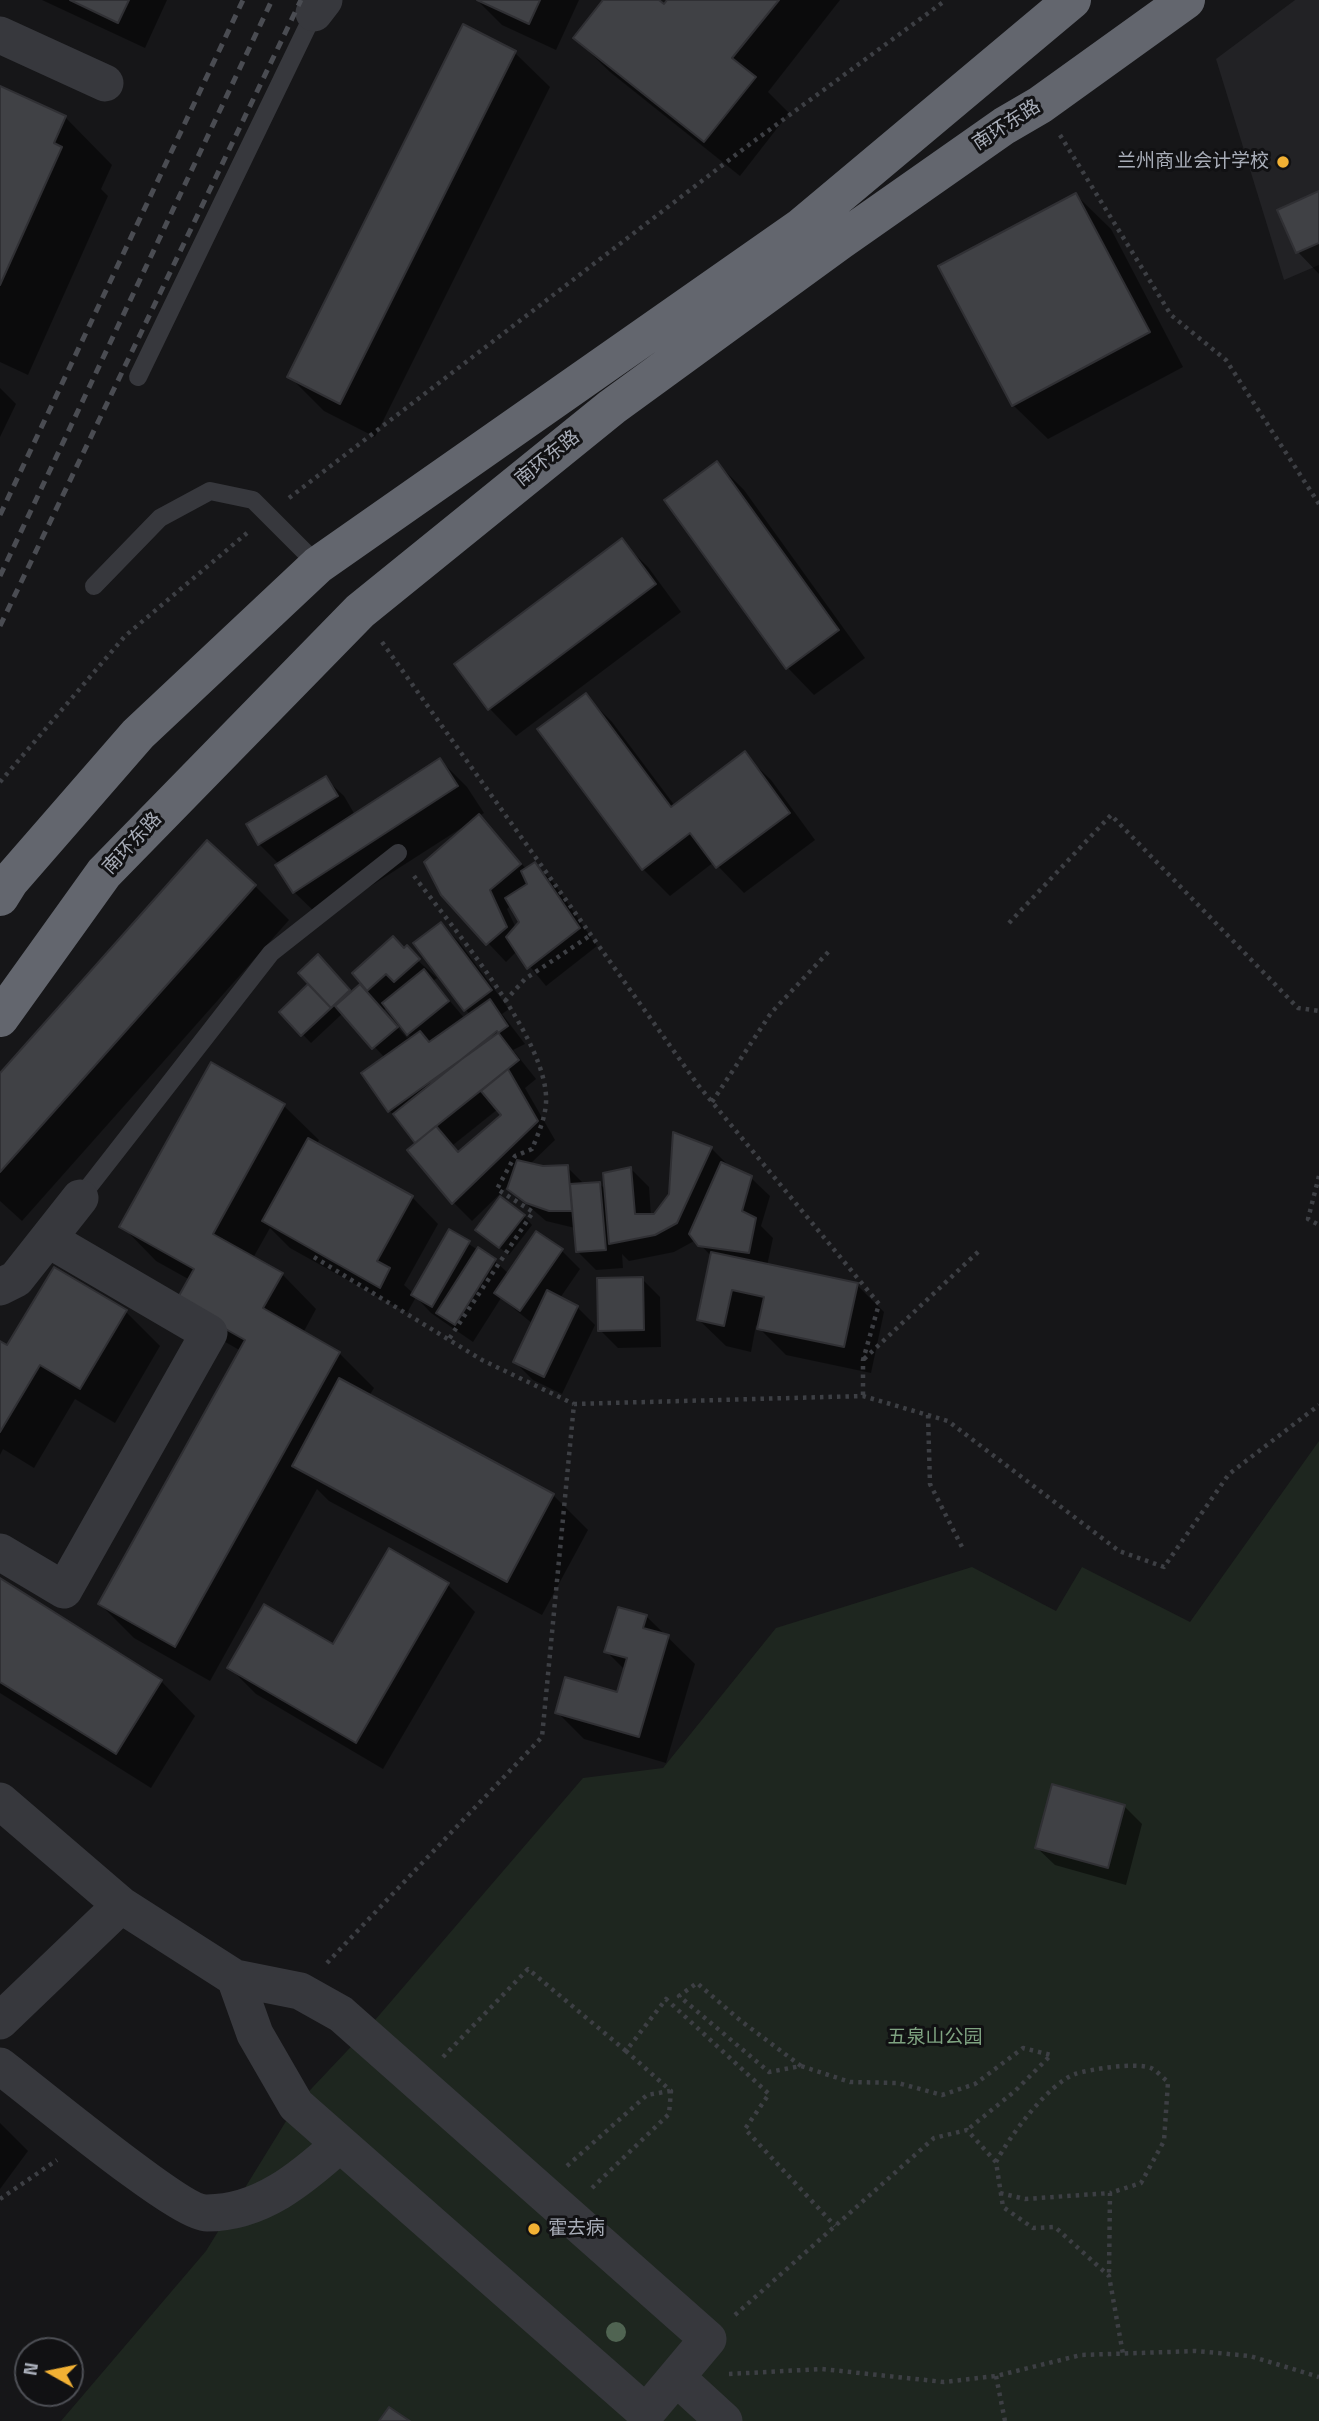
<!DOCTYPE html>
<html>
<head>
<meta charset="utf-8">
<style>
  body { margin:0 }
  #map { position:relative; width:1319px; height:2421px; overflow:hidden; background:#161618; font-family:"Titillium Web",sans-serif }
  canvas { display:block }
  .north { position:absolute; left:14px; top:2337px; width:70px; height:70px; box-sizing:border-box; background:#111113; border:2px solid #4d4f55; border-radius:50%; rotate:279deg; font-size:19px; font-weight:700; line-height:28px; text-align:center; color:#a8adb8 }
  .north::after { content:''; display:block; margin:auto; width:24px; height:32px; background:#f2b134; clip-path:polygon(50% 0,100% 100%,50% 72%,0 100%) }
</style>
</head>
<body>
<div id="map">
<canvas width="1319" height="2421"></canvas>
<div class="north">N</div>
</div>
<script>
const c = document.querySelector('canvas').getContext('2d');
c.lineJoin = 'round';
function fillPath(path, color) { c.fillStyle = color; c.fill(path, 'evenodd'); }
function stroke(path, color, width, dash) { c.strokeStyle = color; c.lineWidth = width; c.lineCap = dash ? 'butt' : 'round'; c.setLineDash(dash || []); c.stroke(path); }
function write(font, color, halo, rows, align = 'center') {
  c.font = font + ' "Titillium Web","Noto Sans SC",sans-serif'; c.lineWidth = 6; c.setLineDash([]); c.textBaseline = 'middle'; c.strokeStyle = halo; c.fillStyle = color; for (const [text, x, y, turn = 0] of rows) {
    c.save(); c.translate(x, y); c.rotate((+turn || 0) * Math.PI / 180); c.textAlign = isNaN(turn) ? turn : align; if (halo) c.strokeText(text, 0, 0); c.fillText(text, 0, 0); c.restore();
  }
}
const built = new Path2D(`
  M 1295,0 L 1319,0 L 1319,265 L 1284,280 L 1216,59 Z`);
const green = new Path2D(`
  M 1319,1441 L 1319,2421 L 61,2421 L 206,2251 L 296,2105 L 363,2034 L 583,1778 L 663,1768 L 776,1628 L 972,1567 L 1056,1611 L 1082,1567 L 1190,1622 Z`);
const shadow = new Path2D(`
  M 42,0 L 167,0 L 145,48 Z
  M 477,0 L 579,0 L 556,50 L 502,25 Z
  M 605,0 L 657,0 L 664,6 L 666,0 L 840,0 L 768,92 L 789,113 L 740,176 L 610,72 L 575,38 Z
  M 464,27 L 515,53 L 550,87 L 375,437 L 324,411 L 290,377 Z
  M 0,88 L 65,117 L 112,165 L 101,189 L 108,196 L 28,375 L 0,362 Z
  M 1319,193 L 1319,274 L 1298,252 L 1279,211 Z
  M 1076,195 L 1111,229 L 1183,367 L 1048,439 L 1013,405 Z
  M 0,388 L 16,404 L 0,437 Z
  M 717,463 L 744,490 L 865,658 L 814,695 L 788,668 L 666,500 Z
  M 621,541 L 648,567 L 681,612 L 516,736 L 490,709 L 456,664 Z
  M 585,695 L 612,722 L 675,806 L 744,754 L 771,780 L 815,840 L 744,893 L 714,862 L 670,896 L 643,869 Z
  M 440,760 L 467,787 L 484,813 L 479,816 L 527,870 L 535,864 L 553,882 L 597,946 L 546,986 L 517,951 L 506,962 L 442,894 L 466,825 L 321,918 L 294,892 L 279,864 L 259,844 L 325,778 L 344,796 L 355,815 ZM 511,905 L 521,922 L 516,928 L 507,909 Z
  M 255,886 L 289,920 L 22,1221 L 0,1201 L 0,1076 Z
  M 441,924 L 459,942 L 509,1009 L 502,1014 L 525,1044 L 513,1050 L 536,1079 L 525,1088 L 555,1140 L 529,1165 L 543,1168 L 567,1167 L 585,1185 L 599,1183 L 606,1190 L 631,1169 L 649,1187 L 651,1216 L 655,1216 L 711,1148 L 729,1166 L 751,1178 L 770,1196 L 761,1226 L 773,1238 L 767,1266 L 857,1285 L 884,1312 L 871,1373 L 786,1355 L 756,1325 L 751,1352 L 726,1346 L 699,1320 L 712,1257 L 696,1240 L 674,1252 L 629,1261 L 622,1254 L 623,1268 L 596,1270 L 578,1252 L 575,1228 L 546,1221 L 509,1189 L 512,1182 L 472,1221 L 454,1203 L 410,1150 L 418,1143 L 389,1110 L 385,1058 L 343,1013 L 311,1043 L 282,1013 L 326,965 L 352,993 L 363,984 L 393,938 L 437,978 L 433,981 L 465,1019 L 470,1015 L 415,944 ZM 387,1007 L 410,1036 L 407,1038 L 383,1011 ZM 498,1109 L 504,1116 L 459,1153 L 453,1145 Z
  M 212,1065 L 284,1106 L 319,1140 L 317,1144 L 412,1197 L 438,1224 L 404,1285 L 414,1294 L 450,1232 L 495,1261 L 509,1274 L 562,1251 L 580,1269 L 560,1298 L 577,1307 L 595,1325 L 562,1394 L 533,1380 L 515,1362 L 533,1324 L 501,1298 L 473,1342 L 431,1313 L 416,1297 L 407,1313 L 290,1248 L 270,1228 L 253,1258 L 282,1274 L 316,1309 L 303,1333 L 339,1353 L 374,1388 L 369,1396 L 553,1495 L 588,1530 L 542,1615 L 329,1501 L 317,1489 L 210,1681 L 134,1638 L 100,1604 L 241,1351 L 213,1335 L 190,1280 L 156,1261 L 122,1226 Z
  M 524,1216 L 532,1225 L 509,1255 L 477,1230 Z
  M 642,1279 L 660,1297 L 661,1347 L 618,1348 L 600,1330 Z
  M 126,1312 L 160,1346 L 115,1423 L 75,1399 L 34,1468 L 3,1449 L 0,1455 L 0,1343 L 7,1348 Z
  M 0,1580 L 161,1681 L 195,1716 L 151,1788 L 0,1693 Z
  M 448,1585 L 475,1612 L 383,1769 L 256,1694 L 229,1667 L 334,1646 Z
  M 646,1616 L 695,1664 L 666,1763 L 584,1739 L 557,1712 L 618,1695 L 625,1670 L 606,1651 Z
  M 1124,1806 L 1142,1824 L 1126,1885 L 1055,1865 L 1036,1847 Z
  M 0,2123 L 28,2151 L 0,2189 Z`);
const building = new Path2D(`
  M 70,0 L 129,0 L 118,23 Z
  M 477,0 L 540,0 L 529,24 Z
  M 603,0 L 659,0 L 664,4 L 667,0 L 779,0 L 732,58 L 756,77 L 704,142 L 573,38 Z
  M 463,24 L 516,51 L 340,404 L 287,377 Z
  M 0,86 L 66,116 L 54,143 L 62,147 L 0,285 Z
  M 1319,191 L 1319,243 L 1296,253 L 1277,210 Z
  M 1076,193 L 1150,332 L 1012,406 L 938,266 Z
  M 717,461 L 839,630 L 786,669 L 664,500 Z
  M 622,538 L 656,584 L 488,710 L 454,664 Z
  M 586,693 L 671,807 L 745,751 L 790,813 L 716,868 L 690,833 L 642,870 L 537,729 Z
  M 440,758 L 458,786 L 293,893 L 275,865 Z
  M 326,776 L 338,796 L 258,845 L 246,824 Z
  M 479,814 L 521,864 L 490,890 L 507,927 L 486,945 L 441,895 L 424,862 Z
  M 207,840 L 256,885 L 0,1172 L 0,1073 Z
  M 535,862 L 580,928 L 527,969 L 506,937 L 519,922 L 505,898 L 527,884 L 521,871 Z
  M 441,922 L 492,990 L 464,1011 L 413,943 Z
  M 393,936 L 404,948 L 407,945 L 420,959 L 394,982 L 386,974 L 367,991 L 352,973 Z
  M 318,954 L 350,990 L 331,1008 L 298,973 Z
  M 424,969 L 449,1001 L 407,1035 L 382,1003 Z
  M 308,984 L 331,1008 L 301,1036 L 279,1012 Z
  M 360,984 L 398,1027 L 372,1049 L 335,1006 Z
  M 490,999 L 508,1026 L 388,1112 L 361,1073 L 420,1031 L 429,1042 Z
  M 497,1031 L 519,1060 L 415,1143 L 393,1114 Z
  M 211,1062 L 285,1104 L 213,1234 L 283,1273 L 263,1308 L 340,1352 L 175,1647 L 98,1604 L 245,1340 L 176,1301 L 194,1269 L 119,1227 Z
  M 508,1069 L 538,1121 L 452,1204 L 407,1150 L 436,1126 L 458,1152 L 501,1115 L 481,1091 Z
  M 673,1132 L 712,1147 L 677,1223 L 655,1235 L 609,1244 L 603,1173 L 631,1167 L 635,1214 L 654,1214 L 669,1194 Z
  M 308,1138 L 413,1196 L 377,1261 L 390,1268 L 380,1288 L 262,1221 Z
  M 517,1160 L 543,1166 L 568,1165 L 572,1211 L 549,1211 L 526,1203 L 507,1189 Z
  M 721,1162 L 752,1176 L 742,1211 L 756,1218 L 749,1253 L 698,1246 L 689,1234 Z
  M 600,1182 L 606,1250 L 576,1252 L 570,1184 Z
  M 500,1196 L 525,1215 L 499,1248 L 475,1230 Z
  M 449,1229 L 470,1241 L 432,1307 L 411,1295 Z
  M 536,1231 L 563,1249 L 520,1311 L 494,1293 Z
  M 478,1247 L 496,1259 L 455,1325 L 436,1313 Z
  M 711,1252 L 858,1283 L 844,1347 L 757,1329 L 764,1297 L 732,1290 L 724,1326 L 697,1320 Z
  M 54,1267 L 127,1310 L 80,1389 L 40,1365 L 0,1432 L 0,1341 L 7,1345 Z
  M 643,1277 L 644,1330 L 598,1331 L 597,1278 Z
  M 547,1290 L 578,1306 L 544,1377 L 513,1362 Z
  M 339,1378 L 554,1494 L 507,1582 L 292,1466 Z
  M 389,1548 L 449,1583 L 356,1743 L 227,1668 L 264,1604 L 333,1644 Z
  M 0,1578 L 162,1680 L 116,1754 L 0,1682 Z
  M 618,1607 L 647,1615 L 643,1628 L 669,1635 L 639,1737 L 555,1713 L 565,1677 L 617,1692 L 627,1658 L 604,1652 Z
  M 1052,1784 L 1125,1805 L 1108,1868 L 1035,1848 Z
  M 389,2407 L 410,2421 L 379,2421 Z`);
const path = new Path2D(`
  M 1060,135 L 1171,315 L 1226,360 L 1319,504
  M 289,498 L 746,147 L 946,0
  M 382,642 L 698,1085 L 879,1304 L 863,1360 L 863,1396
  M 0,782 L 125,636 L 247,533
  M 414,876 C 451,926 550,1041 546,1103 C 545,1119 538,1134 532,1149 L 515,1156 L 497,1189 L 533,1212 L 449,1339
  M 1009,923 L 1111,815 L 1298,1008 L 1319,1011
  M 505,1001 L 525,979 L 591,935
  M 712,1102 L 771,1013 L 831,949
  M 1319,1176 L 1308,1219 L 1319,1225
  M 314,1257 L 482,1360 L 574,1404
  M 864,1359 L 979,1251
  M 928,1415 L 930,1484 L 964,1551
  M 327,1963 L 542,1737 L 574,1404 L 863,1396 L 948,1421 L 1119,1551 L 1164,1567 L 1229,1474 L 1319,1405
  M 443,2057 L 528,1969 L 626,2051
  M 801,2066 L 741,2021 L 697,1983 L 679,1996 L 769,2072 L 801,2066 L 850,2082 L 898,2083 L 942,2095 L 975,2084 L 1023,2048 L 1051,2055 L 1015,2091 L 967,2130
  M 996,2162 C 1009,2137 1048,2084 1075,2074 C 1090,2069 1137,2062 1151,2068 C 1157,2071 1163,2078 1168,2082 L 1164,2141 L 1141,2183 L 1110,2193
  M 567,2166 L 647,2095 L 670,2091
  M 592,2188 L 669,2114 L 671,2091 L 626,2051 L 666,1999 L 769,2094 L 745,2129 L 835,2226
  M 1000,2193 L 1025,2199 L 1110,2193 L 1109,2275
  M 0,2199 L 57,2160
  M 735,2315 L 934,2138 L 967,2130 L 996,2162 L 1003,2207 L 1033,2228 L 1055,2227 L 1109,2276 L 1123,2354
  M 729,2374 L 822,2369 L 944,2382 L 996,2376 L 1081,2355 L 1196,2351 L 1250,2356 L 1319,2377
  M 996,2376 L 1005,2421`);
const lane = new Path2D(`
  M 138,377 L 314,13
  M 94,586 L 160,518 L 210,491 L 253,500 L 318,565
  M 80,1198 L 271,953 L 398,853`);
const street = new Path2D(`
  M 314,13 L 324,0
  M 0,35 L 105,83
  M 0,1287 L 16,1279 L 80,1198
  M 0,1552 L 64,1590 L 209,1333 L 48,1239
  M 0,1801 L 121,1905 L 235,1978
  M 235,1978 L 300,1991 L 341,2014 L 708,2339 L 646,2413 L 296,2105 L 255,2034 Z
  M 0,2021 L 121,1905
  M 0,2066 C 31,2089 180,2214 207,2213 C 261,2213 302,2178 340,2144
  M 676,2377 L 724,2421`);
const highway = new Path2D(`
  M 0,897 L 10,881 L 138,734 L 318,565 L 801,227 L 1072,0
  M 0,1018 L 104,873 L 360,611 L 612,407 L 840,241 L 1004,126 L 1040,105 L 1186,0`);
const rail = new Path2D(`
  M 0,515 L 243,0
  M 0,576 L 272,0
  M 0,626 L 301,0`);
const trees = [
  [616,2332]
];
const markers = [
  [1283,162,7,"#f2b134"],
  [534,2229,7,"#f2b134"]
];
const streetNames = [
  ["南环东路",1007,126,-33],
  ["南环东路",548,459,-39],
  ["南环东路",133,844,-47]
];
const poiNames = [
  ["兰州商业会计学校",1269,162],
  ["霍去病",548,2229,"left"]
];
const parkNames = [
  ["五泉山公园",935,2038]
];
fillPath(built, '#222225');
fillPath(green, '#1e261f');
fillPath(shadow, '#0007');
fillPath(building, '#404145');
stroke(building, '#303034', 2);
stroke(path, '#3d3f44', 4.5, [3.5, 5]);
stroke(lane, '#37383d', 18);
stroke(street, '#37383d', 37);
stroke(highway, '#63666e', 38);
stroke(rail, '#4a4c52', 5, [9, 7]);
c.fillStyle = '#506452';
for (const [x, y] of trees) { c.beginPath(); c.arc(x, y, 10, 0, 2 * Math.PI); c.fill(); }
for (const [x, y, r, color] of markers) { const dot = new Path2D(); dot.arc(x, y, r, 0, 2 * Math.PI); c.fillStyle = color; c.fill(dot); stroke(dot, '#111113', 2.5); }
write('19px', '#a8adb8', '#111113', streetNames);
write('19px', '#a8adb8', '#111113', poiNames, 'right');
write('19px', '#7fa381', '#111113', parkNames);
</script>
</body>
</html>
